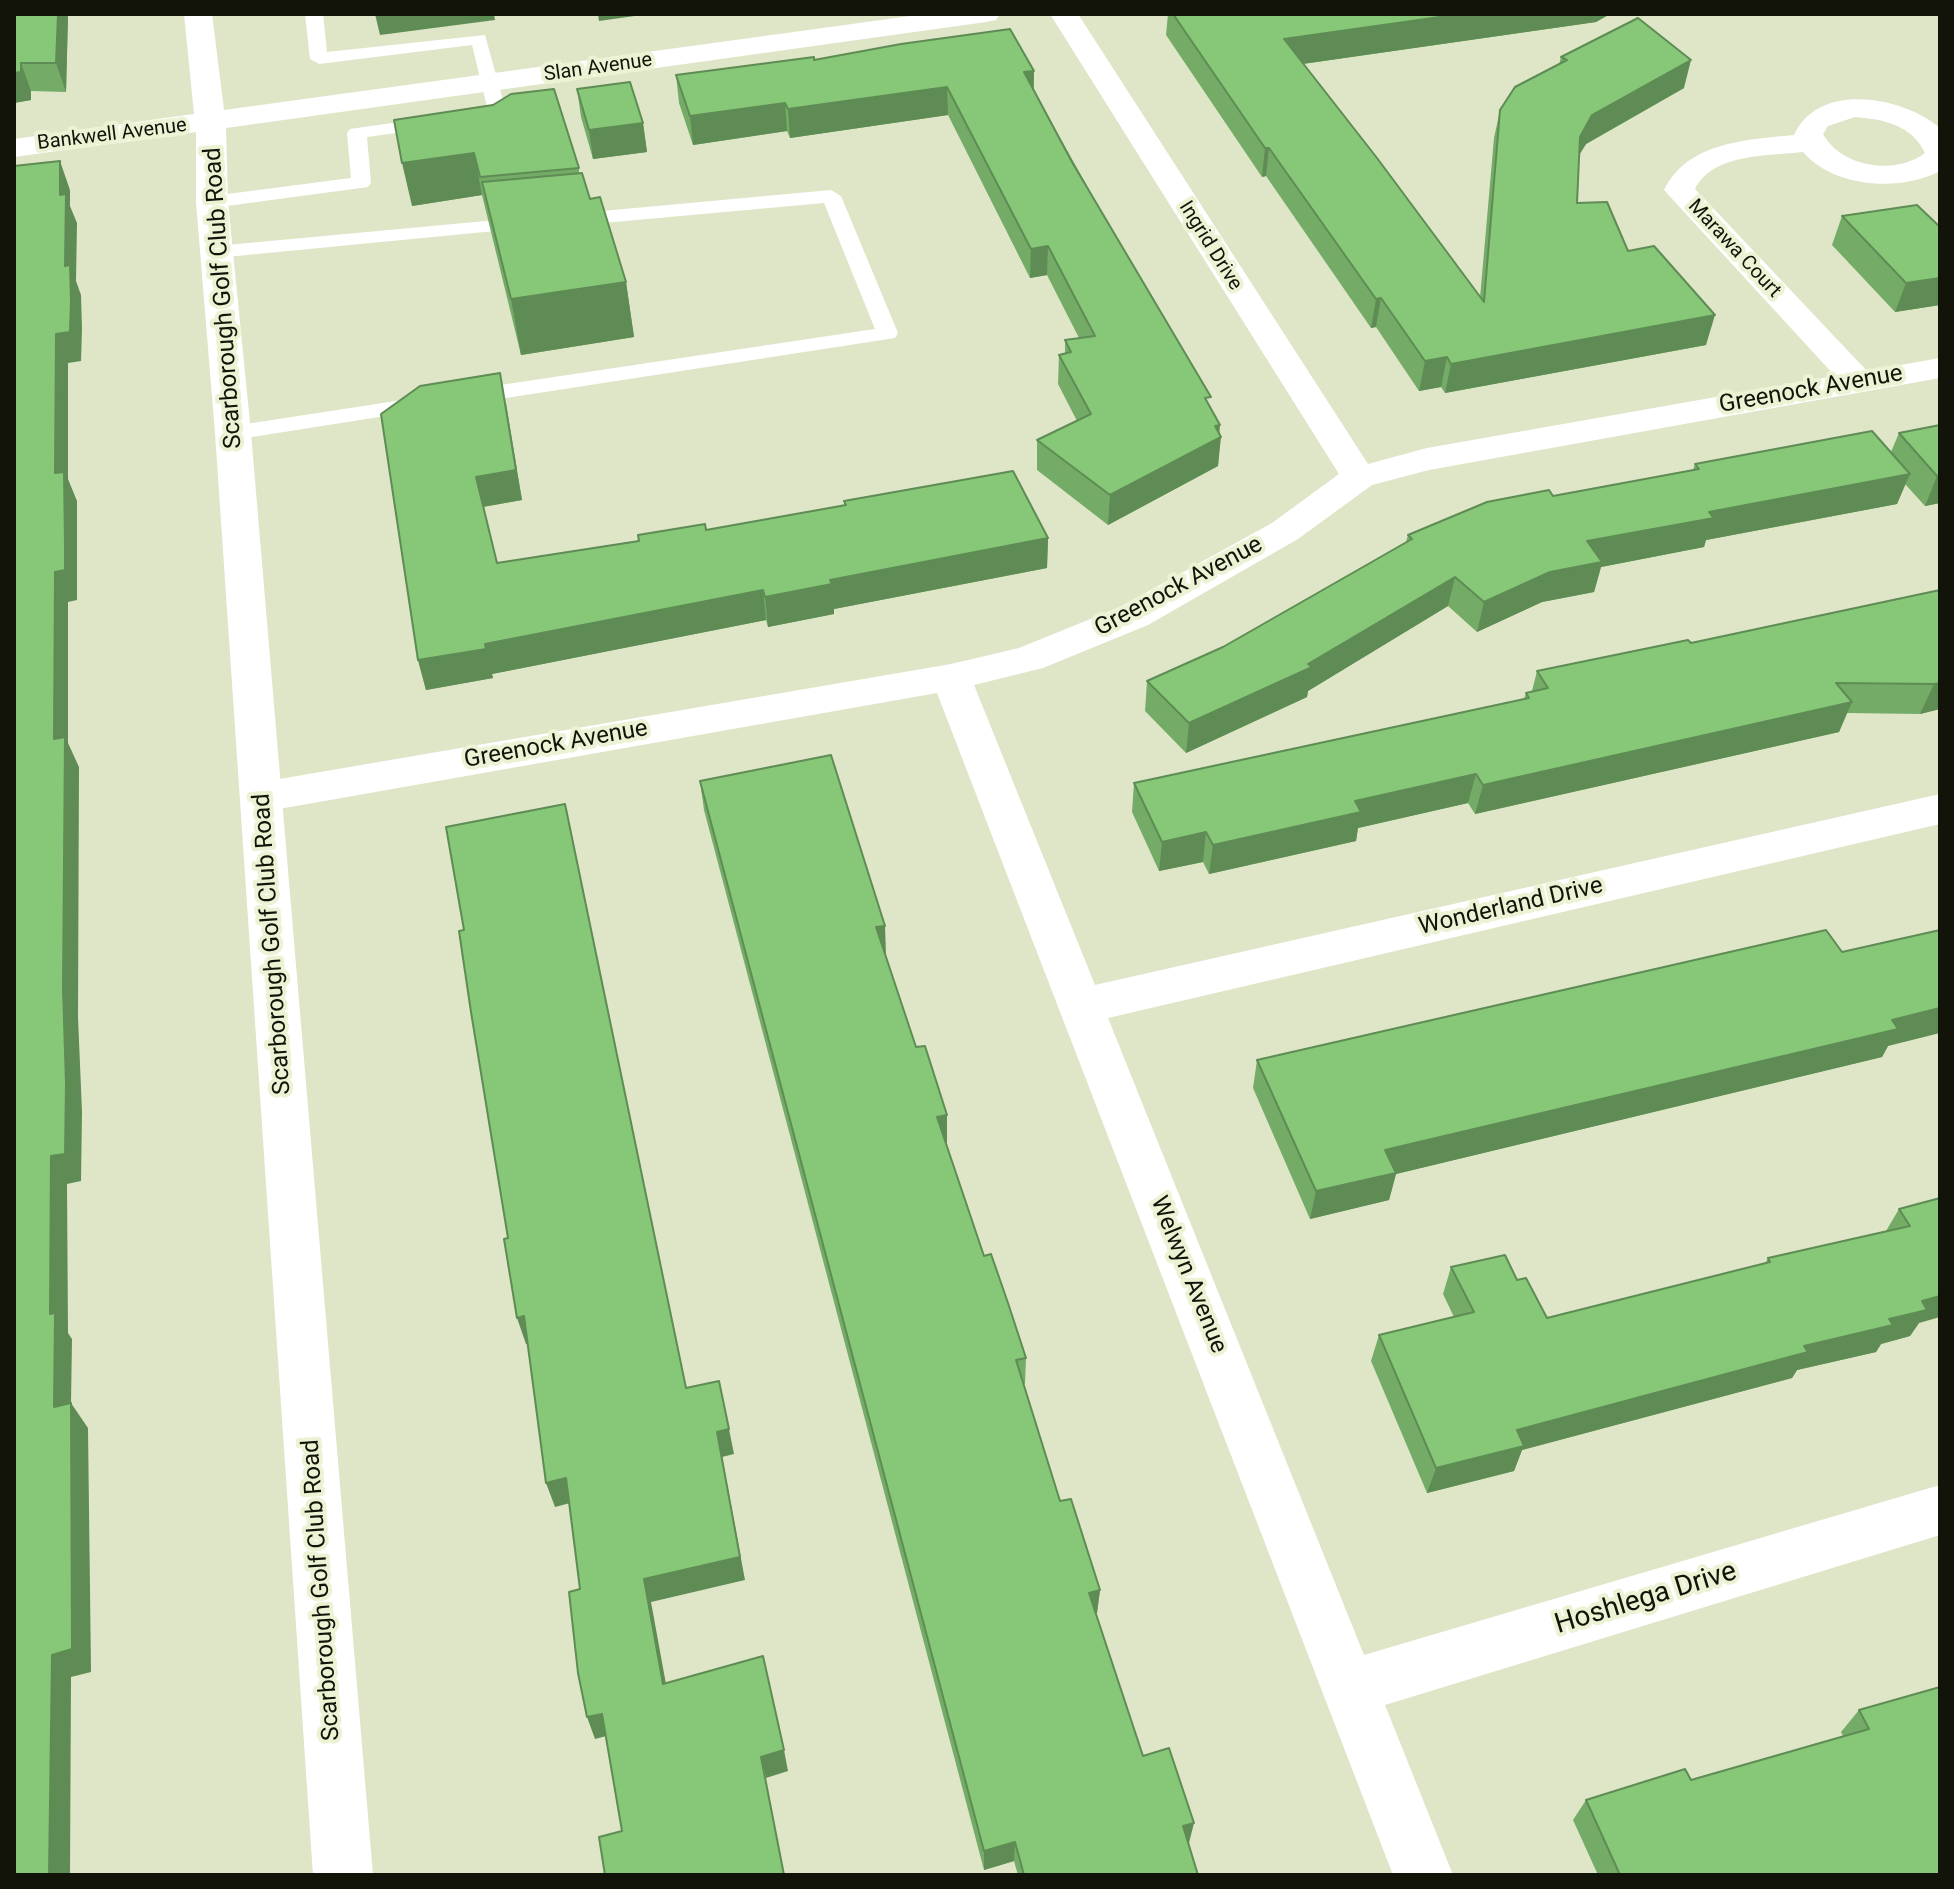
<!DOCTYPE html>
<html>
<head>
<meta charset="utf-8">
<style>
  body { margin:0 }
  #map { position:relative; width:1954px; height:1889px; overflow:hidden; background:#dfe6c8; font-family:Roboto,sans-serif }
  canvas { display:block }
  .frame { position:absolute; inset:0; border:16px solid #12140a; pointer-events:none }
</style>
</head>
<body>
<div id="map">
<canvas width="1954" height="1889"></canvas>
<div class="frame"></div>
</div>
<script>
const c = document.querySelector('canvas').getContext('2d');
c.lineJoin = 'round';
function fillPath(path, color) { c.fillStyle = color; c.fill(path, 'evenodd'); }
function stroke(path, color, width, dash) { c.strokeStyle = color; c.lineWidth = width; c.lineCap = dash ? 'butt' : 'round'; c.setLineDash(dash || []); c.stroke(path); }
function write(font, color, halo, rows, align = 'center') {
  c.font = font + ' Roboto,sans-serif'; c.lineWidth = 8; c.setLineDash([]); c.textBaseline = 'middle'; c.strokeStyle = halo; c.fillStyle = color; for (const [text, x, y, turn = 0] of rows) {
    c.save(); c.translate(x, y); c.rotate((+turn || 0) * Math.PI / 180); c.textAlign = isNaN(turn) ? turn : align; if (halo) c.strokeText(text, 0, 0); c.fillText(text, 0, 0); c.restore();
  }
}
const service = new Path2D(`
  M 305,14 L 323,14 L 327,52 L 485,35 L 507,115 L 505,119 L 475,124 L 466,118 L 468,114 L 488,111 L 472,45 L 319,64 L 310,59 Z
  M 434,117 L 441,119 L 443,123 L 441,127 L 367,137 L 371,183 L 368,187 L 212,208 L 202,202 L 212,196 L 351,178 L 347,133 L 350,129 Z
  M 831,190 L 841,196 L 898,333 L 895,338 L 467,404 L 456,397 L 467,390 L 875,329 L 824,203 L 570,226 L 560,220 L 570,214 Z
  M 529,217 L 536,219 L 539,223 L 536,227 L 216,258 L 206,252 L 216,246 Z
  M 422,397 L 433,404 L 430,409 L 233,440 L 225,438 L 222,433 L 225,428 L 233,426 Z`);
const minor = new Path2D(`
  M 1050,14 L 1078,14 L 1368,464 L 1427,448 L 1835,376 L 1664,190 C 1688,142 1745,140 1794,135 C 1818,81 1903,96 1940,128 L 1940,171 C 1900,192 1834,188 1803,152 C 1769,156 1713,153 1695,189 L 1867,371 L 1940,358 L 1940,378 L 1429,470 L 1372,485 L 1298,539 L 1148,625 L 1043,668 L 974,685 L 1095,985 L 1940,794 L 1940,824 L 1108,1018 L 1364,1655 L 1940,1485 L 1940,1535 L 1385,1705 L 1453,1875 L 1393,1875 L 937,693 L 262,812 L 247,808 L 241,797 L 247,786 L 262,782 L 951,664 L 1019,648 L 1120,607 L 1272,523 L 1339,474 ZM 1855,117 C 1883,119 1912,125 1925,153 C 1895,176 1841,167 1823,134 L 1828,126 Z`);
const tertiary = new Path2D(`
  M 184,14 L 212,14 L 224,110 L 925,14 L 1000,14 L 996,20 L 986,22 L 226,128 L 228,202 L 251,433 L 373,1875 L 313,1875 L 215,433 L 196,202 L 196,132 L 14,157 L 14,139 L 194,114 Z`);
const wall = new Path2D(`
  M 14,14 L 76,15 L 68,16 L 66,92 L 31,91 L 31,100 L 14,103 Z
  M 1168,14 L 1610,14 L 1596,22 L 1303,64 L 1480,298 L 1494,138 L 1500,110 L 1559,65 L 1561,57 L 1684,88 L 1586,144 L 1579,155 L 1577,203 L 1628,251 L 1706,345 L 1445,393 L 1441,387 L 1419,391 L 1376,327 L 1371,328 L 1266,176 L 1262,177 L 1166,35 Z
  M 814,60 L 1034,71 L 1034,91 L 1210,406 L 1220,434 L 1218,466 L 1108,525 L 1037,470 L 1037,440 L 1077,421 L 1058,384 L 1059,355 L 1065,353 L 1065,340 L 1079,338 L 1047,275 L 1030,278 L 948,115 L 790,138 L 787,131 L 693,145 L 679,103 L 676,75 Z
  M 577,89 L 643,123 L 647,152 L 593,159 L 581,117 Z
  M 493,105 L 579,168 L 579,173 L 626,282 L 634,337 L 521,355 L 482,195 L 412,206 Z
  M 1842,216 L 1940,227 L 1940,305 L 1895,312 L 1832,245 Z
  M 506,403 L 522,500 L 483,507 L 497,563 L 706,530 L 845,505 L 844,501 L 1048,538 L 1047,568 L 834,609 L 834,614 L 768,627 L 766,620 L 492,674 L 493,678 L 426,690 L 418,660 Z
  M 1940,425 L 1940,503 L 1925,506 L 1905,484 L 1897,504 L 1706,540 L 1704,547 L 1601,567 L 1594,592 L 1542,602 L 1477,632 L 1448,606 L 1308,691 L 1307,697 L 1186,753 L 1145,711 L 1147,681 L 1223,647 L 1406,542 L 1408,535 L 1553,496 L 1693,470 L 1695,464 L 1891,452 L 1899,433 Z
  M 1940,590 L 1940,709 L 1920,714 L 1847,713 L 1839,732 L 1475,814 L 1468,803 L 1358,828 L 1356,841 L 1209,874 L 1203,862 L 1159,871 L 1132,812 L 1134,783 L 1524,699 L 1526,693 L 1532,691 L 1537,671 L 1691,643 Z
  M 700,781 L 885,926 L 885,955 L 916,1047 L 947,1115 L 947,1143 L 946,1143 L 984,1256 L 1026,1358 L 1025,1384 L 1023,1384 L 1060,1501 L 1100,1590 L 1097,1613 L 1095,1614 L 1143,1756 L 1189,1843 L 1188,1843 L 1198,1875 L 1018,1875 L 1014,1861 L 984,1870 L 704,810 Z
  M 1888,1046 L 1882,1057 L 1396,1174 L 1389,1200 L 1310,1219 L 1253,1088 L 1257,1060 Z
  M 1940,1198 L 1919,1323 L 1910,1336 L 1881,1344 L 1876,1352 L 1797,1370 L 1792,1378 L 1522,1450 L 1514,1471 L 1427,1493 L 1371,1361 L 1379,1335 L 1454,1317 L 1443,1294 L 1451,1267 L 1517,1280 L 1547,1318 L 1765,1264 L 1768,1258 L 1886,1231 L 1899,1209 Z
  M 1940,1687 L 1940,1875 L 1598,1875 L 1573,1820 L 1586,1800 L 1691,1780 L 1843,1736 L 1841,1732 L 1859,1710 Z`);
const shadedWall = new Path2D(`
  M 58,14 L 76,14 L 76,15 L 68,16 L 66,92 L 56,63 Z
  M 375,14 L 494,14 L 495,20 L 380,35 Z
  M 598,14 L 649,14 L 599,21 Z
  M 1461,14 L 1610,14 L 1596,22 L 1281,67 L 1284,39 Z
  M 1691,60 L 1684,88 L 1586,144 L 1573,165 L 1580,137 L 1592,115 Z
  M 21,63 L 31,91 L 31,100 L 14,103 L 14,73 Z
  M 1034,71 L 1033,99 L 1024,72 Z
  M 947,87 L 948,115 L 790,138 L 788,109 Z
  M 785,103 L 787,131 L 693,145 L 690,116 Z
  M 643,123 L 647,152 L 593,159 L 589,130 Z
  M 1265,148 L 1269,148 L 1266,176 L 1262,177 Z
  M 474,153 L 482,195 L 412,206 L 402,163 Z
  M 60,161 L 70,190 L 70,206 L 77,223 L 76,281 L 81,295 L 82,329 L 81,361 L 68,363 L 68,479 L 77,501 L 77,600 L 68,602 L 68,743 L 79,767 L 78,1017 L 82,1112 L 81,1181 L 67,1184 L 68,1333 L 72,1339 L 71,1403 L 88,1428 L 91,1672 L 71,1677 L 70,1875 L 49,1875 L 54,1407 L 50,1314 L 56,334 Z
  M 1048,246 L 1047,275 L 1030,278 L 1031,249 Z
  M 1940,278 L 1940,305 L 1895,312 L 1906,283 Z
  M 626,282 L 634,337 L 521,355 L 511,299 Z
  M 1381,298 L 1376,327 L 1371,328 L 1376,299 Z
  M 1715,315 L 1706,345 L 1445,393 L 1451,364 Z
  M 1447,357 L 1441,387 L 1419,391 L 1425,361 Z
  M 500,373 L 522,500 L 482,507 L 476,477 Z
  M 1220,425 L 1219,438 L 1221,437 L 1218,466 L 1108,525 L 1110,495 L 1215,426 Z
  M 1910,474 L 1897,504 L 1706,540 L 1704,547 L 1601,567 L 1594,592 L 1542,602 L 1477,632 L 1484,602 L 1587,541 L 1709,512 Z
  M 1937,476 L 1940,476 L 1940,503 L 1925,506 Z
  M 1048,538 L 1047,568 L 834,609 L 834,614 L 768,627 L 765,597 L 830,580 Z
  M 1455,577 L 1448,606 L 1308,691 L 1307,697 L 1186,753 L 1189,723 L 1308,664 Z
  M 763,590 L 766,620 L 492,674 L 493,678 L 426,690 L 418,660 L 485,644 Z
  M 1940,683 L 1940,709 L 1920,714 L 1934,684 Z
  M 1852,702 L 1839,732 L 1475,814 L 1483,785 Z
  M 1476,774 L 1468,803 L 1358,828 L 1356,841 L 1209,874 L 1213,845 L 1355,801 Z
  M 1206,832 L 1203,862 L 1159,871 L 1162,842 Z
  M 885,926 L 886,955 L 878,956 L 876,927 Z
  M 1940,1008 L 1940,1033 L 1888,1046 L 1882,1057 L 1396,1174 L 1389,1200 L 1310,1219 L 1316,1191 L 1385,1150 Z
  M 947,1115 L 947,1143 L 937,1145 L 937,1117 Z
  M 1940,1296 L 1940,1317 L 1919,1323 L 1910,1336 L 1881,1344 L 1876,1352 L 1797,1370 L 1792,1378 L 1522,1450 L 1514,1471 L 1427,1493 L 1436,1468 L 1517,1430 L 1804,1346 L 1889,1319 L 1922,1301 Z
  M 524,1316 L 532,1343 L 526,1344 L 517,1318 Z
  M 729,1429 L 734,1454 L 722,1457 L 745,1580 L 651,1602 L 670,1706 L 663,1684 L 644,1579 L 717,1432 Z
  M 566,1478 L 574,1502 L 555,1507 L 546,1483 Z
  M 1100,1590 L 1097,1613 L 1086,1616 L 1089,1593 Z
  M 602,1714 L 610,1735 L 595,1739 L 587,1717 Z
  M 784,1750 L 788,1771 L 766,1778 L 761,1757 Z
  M 1194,1823 L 1189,1843 L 1178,1846 L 1183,1826 Z
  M 1015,1842 L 1014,1861 L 984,1870 L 984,1851 Z`);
const building = new Path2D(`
  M 14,14 L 58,14 L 56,63 L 21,63 L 21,72 L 14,73 Z
  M 1173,14 L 1461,14 L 1284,39 L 1377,158 L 1484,302 L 1500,110 L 1515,87 L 1567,60 L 1561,57 L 1638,18 L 1691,60 L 1592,115 L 1580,137 L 1577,203 L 1607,202 L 1628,251 L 1654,246 L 1715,315 L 1451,364 L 1447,357 L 1425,361 L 1381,298 L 1376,299 L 1269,148 L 1265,148 Z
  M 1010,29 L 1034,71 L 1024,72 L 1072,162 L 1211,397 L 1205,398 L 1220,425 L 1215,426 L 1221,437 L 1110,495 L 1037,440 L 1091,414 L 1059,355 L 1071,352 L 1065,340 L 1095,336 L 1048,246 L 1031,249 L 947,87 L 788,109 L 785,103 L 690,116 L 676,75 L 814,57 L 814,60 L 901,44 Z
  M 630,82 L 643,123 L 589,130 L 577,89 Z
  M 554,89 L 579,168 L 480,177 L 474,153 L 402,163 L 394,120 L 493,105 L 511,94 Z
  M 60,161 L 60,195 L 66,194 L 65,266 L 70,265 L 71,300 L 70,332 L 56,334 L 55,473 L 64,472 L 65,545 L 65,570 L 55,572 L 54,739 L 65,737 L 63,988 L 66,1084 L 65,1154 L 51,1156 L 50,1314 L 55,1313 L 54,1407 L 71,1403 L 72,1649 L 52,1655 L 49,1875 L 14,1875 L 14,166 Z
  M 582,173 L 590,199 L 600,197 L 626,282 L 511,299 L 482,182 Z
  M 1917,205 L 1940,227 L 1940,278 L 1906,283 L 1842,216 Z
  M 500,373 L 516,470 L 476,477 L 497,563 L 639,541 L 638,535 L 705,524 L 706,530 L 846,505 L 844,501 L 1013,471 L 1048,538 L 830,580 L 832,584 L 765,597 L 763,590 L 485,644 L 486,649 L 418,660 L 381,414 L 420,386 Z
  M 1940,425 L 1940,476 L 1937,476 L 1899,433 Z
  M 1872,431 L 1910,474 L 1709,512 L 1714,518 L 1587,541 L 1602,562 L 1550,572 L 1484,602 L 1455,577 L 1308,664 L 1312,667 L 1189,723 L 1147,681 L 1223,647 L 1412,539 L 1408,535 L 1487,502 L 1549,490 L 1553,496 L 1699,469 L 1695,464 Z
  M 1940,590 L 1940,683 L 1934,684 L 1836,683 L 1852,702 L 1483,785 L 1476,774 L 1355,801 L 1361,812 L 1213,845 L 1206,832 L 1162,842 L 1134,783 L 1529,698 L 1526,693 L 1548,688 L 1537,671 L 1688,640 L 1691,643 Z
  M 831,755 L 885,926 L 876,927 L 916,1047 L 925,1046 L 947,1115 L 937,1117 L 984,1256 L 991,1254 L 1008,1303 L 1026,1358 L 1016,1360 L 1060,1501 L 1071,1499 L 1100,1590 L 1089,1593 L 1143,1756 L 1169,1748 L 1194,1823 L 1183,1826 L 1198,1875 L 1024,1875 L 1015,1842 L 984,1851 L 700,781 Z
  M 565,804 L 686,1388 L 719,1381 L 729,1429 L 717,1432 L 740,1557 L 644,1579 L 663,1684 L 763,1656 L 784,1750 L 761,1757 L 784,1875 L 605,1875 L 599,1837 L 622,1831 L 602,1714 L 587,1717 L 578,1673 L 569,1592 L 580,1589 L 566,1478 L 546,1483 L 524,1316 L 517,1318 L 504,1239 L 508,1238 L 471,1012 L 459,931 L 464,930 L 446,827 Z
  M 1826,930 L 1842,952 L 1940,930 L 1940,1008 L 1892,1020 L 1898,1029 L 1385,1150 L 1396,1173 L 1316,1191 L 1257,1060 Z
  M 1940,1198 L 1940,1296 L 1922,1301 L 1927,1310 L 1889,1319 L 1893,1325 L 1804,1346 L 1808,1352 L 1517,1430 L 1524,1446 L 1436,1468 L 1379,1335 L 1474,1312 L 1451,1267 L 1505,1255 L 1517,1280 L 1526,1278 L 1547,1318 L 1770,1262 L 1768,1258 L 1910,1226 L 1899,1209 Z
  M 1940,1687 L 1940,1875 L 1620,1875 L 1586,1800 L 1685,1769 L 1691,1780 L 1869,1729 L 1859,1710 Z`);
const farStreetnames = [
  ["Slan Avenue",598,68,-8],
  ["Bankwell Avenue",112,135,-7],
  ["Ingrid Drive",1210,246,58],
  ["Marawa Court",1734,249,47]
];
const streetNames = [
  ["Scarborough Golf Club Road",224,298,-94],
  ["Greenock Avenue",1811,390,-10],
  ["Greenock Avenue",1179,587,-28],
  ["Greenock Avenue",556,745,-10],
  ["Wonderland Drive",1511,907,-13],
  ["Scarborough Golf Club Road",273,944,-94],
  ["Welwyn Avenue",1188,1275,68],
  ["Scarborough Golf Club Road",322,1590,-94]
];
const nearStreetnames = [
  ["Hoshlega Drive",1646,1599,-17]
];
fillPath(service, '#fff');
fillPath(minor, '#fff');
fillPath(tertiary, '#fff');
fillPath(wall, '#74ac67');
fillPath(shadedWall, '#5e8c54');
fillPath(building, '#87c878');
stroke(building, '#5e8c54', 2);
write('20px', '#12140a', '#ecf3d5', farStreetnames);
write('24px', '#12140a', '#ecf3d5', streetNames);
write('28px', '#12140a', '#ecf3d5', nearStreetnames);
</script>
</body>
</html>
